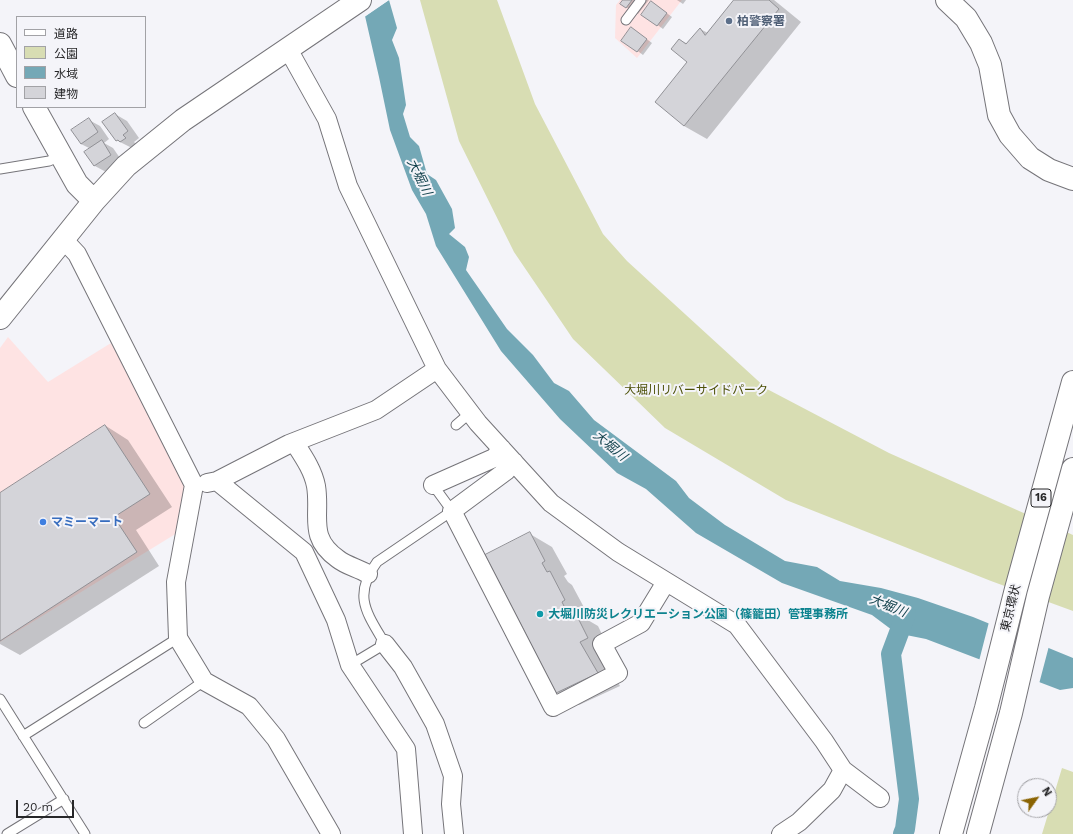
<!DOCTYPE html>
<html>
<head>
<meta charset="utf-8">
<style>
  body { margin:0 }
  #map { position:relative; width:1073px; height:834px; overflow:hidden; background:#f4f4f9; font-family:"Work Sans","Noto Sans JP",sans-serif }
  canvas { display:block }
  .legend { position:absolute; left:16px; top:16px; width:130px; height:92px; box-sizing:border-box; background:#f4f4f9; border:1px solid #a2a2a6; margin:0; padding:5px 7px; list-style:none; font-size:12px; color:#272729 }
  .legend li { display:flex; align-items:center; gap:8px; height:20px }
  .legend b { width:20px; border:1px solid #a2a2a6 }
  .north { position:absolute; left:1017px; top:778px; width:40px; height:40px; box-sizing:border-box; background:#f4f4f9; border:1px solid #a2a2a6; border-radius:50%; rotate:57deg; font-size:11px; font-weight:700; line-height:16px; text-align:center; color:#272729 }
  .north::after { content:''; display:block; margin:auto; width:14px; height:18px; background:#8a6302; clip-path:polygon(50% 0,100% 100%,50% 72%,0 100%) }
  .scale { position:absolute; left:16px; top:800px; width:58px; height:18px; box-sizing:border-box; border:2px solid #272729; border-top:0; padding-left:5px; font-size:12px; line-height:14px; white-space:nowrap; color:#272729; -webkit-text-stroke:3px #f4f4f9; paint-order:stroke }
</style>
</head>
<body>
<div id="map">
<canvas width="1073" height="834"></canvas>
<ul class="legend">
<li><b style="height:5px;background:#fff"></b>道路</li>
<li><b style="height:11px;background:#d8ddb3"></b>公園</li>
<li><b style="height:11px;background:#74a8b6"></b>水域</li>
<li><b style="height:11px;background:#d4d4d9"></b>建物</li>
</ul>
<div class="north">N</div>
<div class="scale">20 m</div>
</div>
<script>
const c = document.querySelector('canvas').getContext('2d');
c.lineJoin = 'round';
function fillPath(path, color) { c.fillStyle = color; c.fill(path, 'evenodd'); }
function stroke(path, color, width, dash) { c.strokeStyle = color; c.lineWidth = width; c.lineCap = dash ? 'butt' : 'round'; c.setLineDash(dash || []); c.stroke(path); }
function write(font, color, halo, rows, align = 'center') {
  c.font = font + ' "Work Sans","Noto Sans JP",sans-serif'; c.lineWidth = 4; c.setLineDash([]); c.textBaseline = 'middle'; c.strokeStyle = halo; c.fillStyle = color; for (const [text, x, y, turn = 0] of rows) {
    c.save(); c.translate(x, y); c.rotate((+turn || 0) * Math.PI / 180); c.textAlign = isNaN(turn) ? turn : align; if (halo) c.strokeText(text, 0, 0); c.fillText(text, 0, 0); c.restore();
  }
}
const commercial = new Path2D(`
  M 620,0 L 682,0 L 637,58 L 615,38 L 616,5 Z
  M 8,337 L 48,382 L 111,343 L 187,481 L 177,533 L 0,642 L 0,348 Z`);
const green = new Path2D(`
  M 420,0 L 497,0 L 535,104 L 603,234 L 627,261 L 767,389 L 889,453 L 1073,535 L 1073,611 L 991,581 L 786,500 L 665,428 L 573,339 L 514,252 L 459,141 Z
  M 1062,768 L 1073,772 L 1073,834 L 1042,834 Z`);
const water = new Path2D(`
  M 389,0 L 397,28 L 392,40 L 399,58 L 406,105 L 403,114 L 410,137 L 419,146 L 427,174 L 436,180 L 452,209 L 455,228 L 449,234 L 465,247 L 469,257 L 466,270 L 507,329 L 533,355 L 554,383 L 569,391 L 594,420 L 676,481 L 689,498 L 725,525 L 785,561 L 817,567 L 840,581 L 881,588 L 918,598 L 973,617 L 1073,658 L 1073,688 L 1060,690 L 926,639 L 896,633 L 872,615 L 782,583 L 696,533 L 646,489 L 617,473 L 560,419 L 501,351 L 436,246 L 426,214 L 412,190 L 390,130 L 379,77 L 365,16 Z`);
const pier = new Path2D(`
  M 358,0 L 389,0 L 363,18 Z
  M 989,622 L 1049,646 L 1039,684 L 979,661 Z`);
const shadow = new Path2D(`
  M 624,0 L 649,0 L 638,14 L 621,4 Z
  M 677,0 L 686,0 L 683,4 Z
  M 735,0 L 774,0 L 801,22 L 707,139 L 684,126 L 689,62 L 680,40 L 688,44 L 700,29 L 708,33 Z
  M 657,6 L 672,17 L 663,29 L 643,14 Z
  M 637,32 L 652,43 L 643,55 L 623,40 Z
  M 115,114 L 127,121 L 139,138 L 134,142 L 137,145 L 132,148 L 116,140 Z
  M 89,120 L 100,126 L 109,139 L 104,143 L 113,148 L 122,161 L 106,172 L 95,166 L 91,149 L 81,144 Z
  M 106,426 L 128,440 L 172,507 L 136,530 L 159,566 L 20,655 L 0,644 L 0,494 Z
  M 530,534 L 552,547 L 567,574 L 564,576 L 568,582 L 572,585 L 587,613 L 584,615 L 587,619 L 586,619 L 598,626 L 610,651 L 603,656 L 620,686 L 579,705 L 557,692 Z`);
const canal = new Path2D(`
  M 903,834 L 905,829 L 909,799 L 891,654 L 906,614`);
const building = new Path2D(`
  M 623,0 L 632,0 L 626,8 L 620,4 Z
  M 734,0 L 769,0 L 779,9 L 684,126 L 655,102 L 687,62 L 671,49 L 679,39 L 686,44 L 700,28 L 705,35 Z
  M 651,1 L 667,13 L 657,26 L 641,15 Z
  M 631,27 L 647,39 L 637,52 L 621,41 Z
  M 115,113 L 128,131 L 123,135 L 126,138 L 120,142 L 118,140 L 116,141 L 102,122 Z
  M 89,118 L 98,132 L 81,144 L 71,130 Z
  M 102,140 L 111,155 L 94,166 L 84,152 Z
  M 105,425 L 150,494 L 114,517 L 137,552 L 0,641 L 0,493 Z
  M 530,532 L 545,561 L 542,563 L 547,572 L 550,571 L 565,600 L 562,602 L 564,606 L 562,607 L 567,616 L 575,612 L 588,638 L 580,642 L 598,673 L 556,693 L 485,555 Z`);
const lane = new Path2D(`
  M 626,20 L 641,0
  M 0,169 L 49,161 L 61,156
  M 456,425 L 470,413
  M 350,665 L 385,644 C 367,613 352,596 377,562 L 452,511 L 433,485
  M 0,699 L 85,834
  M 144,723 L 204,681
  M 23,736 L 178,638
  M 7,834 L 64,799`);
const street = new Path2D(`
  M 63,239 L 77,254 L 194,485 L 176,582 L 178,638 L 204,681 L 249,706 L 276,739 L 331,834
  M 437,369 L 478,423 L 551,503 L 618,552 L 737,625 L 824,741 L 843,770
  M 294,442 C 303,456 313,470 316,486 C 321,516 307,537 338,559 C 347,566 358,568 368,574
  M 514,462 L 506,471 L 452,511 L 553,707 L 618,673 L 602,644 L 641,623 L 666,582
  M 217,481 L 289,444 L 376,410 L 437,369 L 348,186 L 327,119 L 288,49
  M 207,483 L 217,481 L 304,552 L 336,620 L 350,665 L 406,749 L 413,834
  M 433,485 L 494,458 L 502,449
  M 385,644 L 403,667 L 435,724 L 453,776 L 451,804 L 454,834
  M 781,834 L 799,822 L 832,790 L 843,770 L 880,798`);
const secondary = new Path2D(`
  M 947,0 L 966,18 L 981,43 L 990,65 L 999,115 L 1010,135 L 1030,158 L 1049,170 L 1073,179
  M 0,44 L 17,76
  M 34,107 L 77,184 L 94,201
  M 0,318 L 94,201 L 126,166 L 183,120 L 360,0`);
const highway = new Path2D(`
  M 951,834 L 986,708 L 1016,589 L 1073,382
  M 978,834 L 1011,713 L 1038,596 L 1073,469`);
const markers = [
  [729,21,4,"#5c6f8a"],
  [43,522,4,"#3f7fe0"],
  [540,614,4,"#0f9aa8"]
];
const shields = [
  [1041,498,20]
];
const shieldNames = [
  ["16",1041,498]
];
const serviceNames = [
  ["柏警察署",737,21]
];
const parkNames = [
  ["大堀川リバーサイドパーク",696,390]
];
const shopNames = [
  ["マミーマート",51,522]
];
const streetNames = [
  ["東京環状",1011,608,-76]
];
const cultureNames = [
  ["大堀川防災レクリエーション公園（篠籠田）管理事務所",548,614]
];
const waterNames = [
  ["大堀川",419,177,64],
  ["大堀川",610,446,40],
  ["大堀川",888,606,22]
];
fillPath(commercial, '#fee3e3');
fillPath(green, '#d8ddb3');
fillPath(water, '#74a8b6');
fillPath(pier, '#f4f4f9');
fillPath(shadow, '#0003');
stroke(canal, '#74a8b6', 20);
fillPath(building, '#d4d4d9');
stroke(building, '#919196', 1);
stroke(lane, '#757479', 11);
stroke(street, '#757479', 20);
stroke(secondary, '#757479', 24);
stroke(highway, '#757479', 24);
stroke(lane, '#fff', 9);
stroke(street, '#fff', 18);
stroke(secondary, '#fff', 22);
stroke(highway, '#fff', 22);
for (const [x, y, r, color] of markers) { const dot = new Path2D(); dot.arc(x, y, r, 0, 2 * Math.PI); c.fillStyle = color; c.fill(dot); stroke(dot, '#f4f4f9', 1.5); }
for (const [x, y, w] of shields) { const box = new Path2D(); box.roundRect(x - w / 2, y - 9, w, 18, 3); c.fillStyle = '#f4f4f9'; c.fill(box); stroke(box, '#272729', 1); }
write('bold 11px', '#272729', null, shieldNames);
write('bold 12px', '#4e5e75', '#f4f4f9', serviceNames, 'left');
write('12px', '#4d5108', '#f4f4f9', parkNames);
write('bold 12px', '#366cbe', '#f4f4f9', shopNames, 'left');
write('12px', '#272729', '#f4f4f9', streetNames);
write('bold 12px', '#0d838f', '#f4f4f9', cultureNames, 'left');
write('italic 13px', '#14434e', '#f4f4f9', waterNames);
</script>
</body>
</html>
